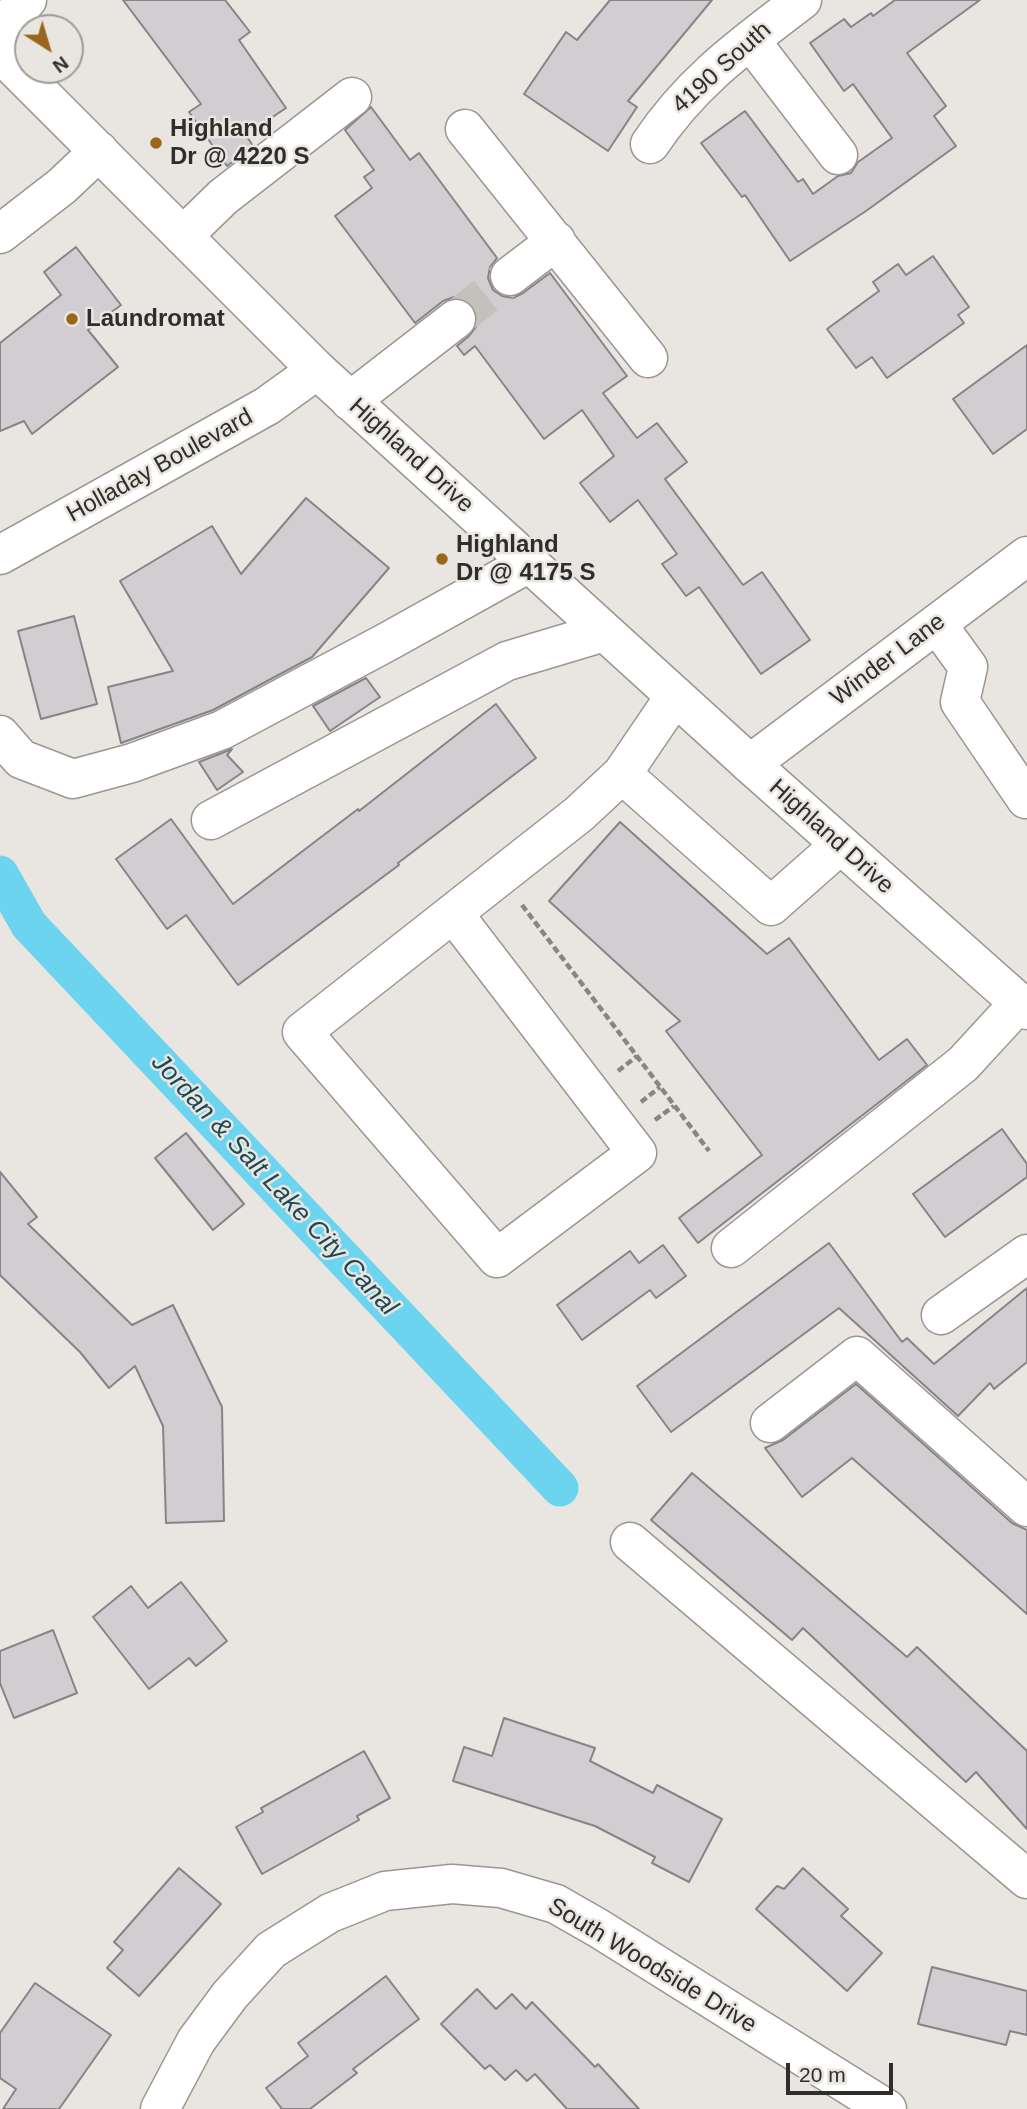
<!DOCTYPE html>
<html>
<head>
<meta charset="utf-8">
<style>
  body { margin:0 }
  #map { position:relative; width:1027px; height:2109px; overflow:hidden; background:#e9e5e0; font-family:Arial,sans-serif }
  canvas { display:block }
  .north { position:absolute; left:14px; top:14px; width:70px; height:70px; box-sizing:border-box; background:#e9e5e0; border:2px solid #9f9c98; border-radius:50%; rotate:143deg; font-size:19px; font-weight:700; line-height:28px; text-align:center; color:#2f2e2c }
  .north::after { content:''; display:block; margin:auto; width:24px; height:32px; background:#99661b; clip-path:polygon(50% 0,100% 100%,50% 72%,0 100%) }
  .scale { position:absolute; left:786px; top:2063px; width:107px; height:32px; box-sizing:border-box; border:4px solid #2f2e2c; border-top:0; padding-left:9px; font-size:21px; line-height:24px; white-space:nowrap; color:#2f2e2c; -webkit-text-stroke:5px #e9e5e0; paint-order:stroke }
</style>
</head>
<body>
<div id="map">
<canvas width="1027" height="2109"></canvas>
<div class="north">N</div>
<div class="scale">20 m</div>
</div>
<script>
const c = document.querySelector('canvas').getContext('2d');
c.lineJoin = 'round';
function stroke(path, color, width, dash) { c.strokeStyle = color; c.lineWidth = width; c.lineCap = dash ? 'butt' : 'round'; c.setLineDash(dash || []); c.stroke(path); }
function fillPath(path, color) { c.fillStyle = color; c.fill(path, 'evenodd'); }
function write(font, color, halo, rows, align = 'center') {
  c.font = font + ' Arial,sans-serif'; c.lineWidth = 5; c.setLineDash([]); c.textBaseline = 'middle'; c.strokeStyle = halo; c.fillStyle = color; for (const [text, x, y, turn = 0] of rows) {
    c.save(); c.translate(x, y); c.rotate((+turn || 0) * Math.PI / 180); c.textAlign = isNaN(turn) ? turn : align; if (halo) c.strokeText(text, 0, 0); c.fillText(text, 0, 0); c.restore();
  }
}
const canal = new Path2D(`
  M 0,874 L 29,925 L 560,1488`);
const building = new Path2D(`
  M 123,0 L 225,0 L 250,32 L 239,40 L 286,108 L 246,135 L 253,146 L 227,166 L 189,112 L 201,104 Z
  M 610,0 L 712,0 L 628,101 L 637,107 L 608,151 L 524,94 L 566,32 L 577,40 Z
  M 895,0 L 980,0 L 907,53 L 946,106 L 934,116 L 956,146 L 866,211 L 790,261 L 745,195 L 742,197 L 701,143 L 745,111 L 798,182 L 803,179 L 813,194 L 838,176 L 851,173 L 858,162 L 892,138 L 853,84 L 844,91 L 810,43 L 844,19 L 851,27 L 871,13 L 873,16 Z
  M 371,107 L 410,160 L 419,153 L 497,258 L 490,267 L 488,278 L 493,290 L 502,296 L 513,298 L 523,293 L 550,273 L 627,376 L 603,393 L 637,438 L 657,423 L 687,462 L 665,479 L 743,585 L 762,572 L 810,640 L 761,674 L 699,587 L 686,596 L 662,564 L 677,554 L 638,500 L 610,522 L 580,483 L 614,456 L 582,410 L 544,439 L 475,346 L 464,355 L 457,346 L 469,336 L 476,327 L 478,315 L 474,306 L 465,299 L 454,297 L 443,301 L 415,323 L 335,216 L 372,188 L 364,177 L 374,170 L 345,130 Z
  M 76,247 L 121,305 L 88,330 L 118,367 L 32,434 L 24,421 L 0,431 L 0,343 L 61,295 L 44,272 Z
  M 933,256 L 969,307 L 958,315 L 964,323 L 887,378 L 872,357 L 856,368 L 827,329 L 879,291 L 873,282 L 898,264 L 906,275 Z
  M 1027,345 L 1027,429 L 993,454 L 953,399 Z
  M 306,498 L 389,568 L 312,657 L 213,710 L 121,743 L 108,687 L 173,671 L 120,581 L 212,526 L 241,574 Z
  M 74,616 L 97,704 L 41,719 L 18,631 Z
  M 366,678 L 380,697 L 330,731 L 313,706 Z
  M 496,704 L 536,758 L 398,863 L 399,865 L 238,985 L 186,915 L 167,929 L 116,859 L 171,819 L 233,904 L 358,809 L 359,811 Z
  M 232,749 L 227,755 L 243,772 L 217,790 L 199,762 Z
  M 620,822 L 767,954 L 789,938 L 879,1060 L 907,1039 L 927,1065 L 698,1243 L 679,1218 L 762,1155 L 666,1031 L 680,1021 L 549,901 Z
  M 1002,1129 L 1027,1164 L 1027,1177 L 945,1237 L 913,1194 Z
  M 186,1133 L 244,1204 L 213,1230 L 155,1158 Z
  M 0,1172 L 37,1217 L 28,1224 L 132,1325 L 173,1305 L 222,1407 L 224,1521 L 166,1523 L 163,1426 L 135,1366 L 109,1388 L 80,1352 L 0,1275 Z
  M 829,1243 L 902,1342 L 907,1338 L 934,1364 L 1027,1288 L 1027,1362 L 994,1389 L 990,1383 L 958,1416 L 839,1308 L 671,1432 L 637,1386 Z
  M 663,1245 L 686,1276 L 656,1298 L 650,1290 L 582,1340 L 557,1305 L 630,1251 L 639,1263 Z
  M 856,1384 L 1012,1523 L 1027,1530 L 1027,1614 L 852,1458 L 802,1497 L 765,1448 L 783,1440 Z
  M 692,1473 L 907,1657 L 917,1647 L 1027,1751 L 1027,1829 L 976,1772 L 966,1782 L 803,1628 L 792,1640 L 651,1520 Z
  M 181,1582 L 227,1641 L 196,1666 L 189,1658 L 149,1689 L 93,1617 L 131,1586 L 148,1608 Z
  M 53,1630 L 77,1693 L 14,1718 L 0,1683 L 0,1651 Z
  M 504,1718 L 595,1748 L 590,1761 L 653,1793 L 657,1785 L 722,1819 L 689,1882 L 652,1863 L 655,1857 L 595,1826 L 453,1781 L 464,1747 L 492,1756 Z
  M 364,1751 L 390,1798 L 357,1816 L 359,1820 L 262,1874 L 236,1827 L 263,1812 L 261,1808 Z
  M 179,1868 L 221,1904 L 139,1996 L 107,1968 L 123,1950 L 114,1942 Z
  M 803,1868 L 848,1909 L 841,1916 L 882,1953 L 847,1991 L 756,1909 L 777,1886 L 784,1889 Z
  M 932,1967 L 1027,1991 L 1027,2035 L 1010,2031 L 1006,2045 L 918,2024 Z
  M 386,1976 L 419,2019 L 353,2069 L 357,2073 L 310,2109 L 282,2109 L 266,2088 L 308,2056 L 298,2043 Z
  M 35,1983 L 111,2035 L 59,2109 L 3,2109 L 16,2089 L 0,2078 L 0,2033 Z
  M 477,1989 L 496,2009 L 512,1994 L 526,2009 L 532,2002 L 595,2067 L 598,2064 L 639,2109 L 567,2109 L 535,2074 L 527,2081 L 516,2070 L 505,2080 L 490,2065 L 485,2069 L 441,2024 Z`);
const minorTunnel = new Path2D(`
  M 456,319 L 510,276`);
const path = new Path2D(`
  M 522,905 L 709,1151
  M 618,1071 L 637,1056
  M 641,1102 L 660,1087
  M 655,1120 L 674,1106`);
const minor = new Path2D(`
  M 0,29 L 27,0
  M 750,40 L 838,155
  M 465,129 L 648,358
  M 650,144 C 692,81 742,46 802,0
  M 0,234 L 62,186 L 99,151
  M 183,236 L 223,197 L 352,97
  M 510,276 L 556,241
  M 350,401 L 456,319
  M 0,555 L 267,406 L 317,370
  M 937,624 L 968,667 L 960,702 L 1026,799
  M 0,735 L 21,759 L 73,779 L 132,763 L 222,730 L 387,642 L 529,563
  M 750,764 L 1027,556
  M 622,774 L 771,906 L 840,845
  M 211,820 L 507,661 L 604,632
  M 453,913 L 637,1153 L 497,1258 L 302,1032 L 579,814 L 622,774 L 675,696
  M 731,1248 L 963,1064 L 1019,1003
  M 941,1315 L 1027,1254
  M 770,1423 L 857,1356 L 1027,1507
  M 630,1542 L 1027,1879
  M 160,2109 L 196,2041 L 230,1995 L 271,1950 L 330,1913 L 385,1891 L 452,1884 L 501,1888 L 556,1904 L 598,1928 L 887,2109`);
const major = new Path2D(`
  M 0,53 L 317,370 L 750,764 L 1027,1010`);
const markers = [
  [156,143,7,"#99661b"],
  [72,319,7,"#99661b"],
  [442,559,7,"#99661b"]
];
const streetNames = [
  ["4190 South",722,68,-42],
  ["Highland Drive",411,456,42],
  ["Holladay Boulevard",160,466,-29],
  ["Winder Lane",888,660,-37],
  ["Highland Drive",831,837,42],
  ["South Woodside Drive",652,1966,31]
];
const poiNames = [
  ["Highland",170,129],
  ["Dr @ 4220 S",170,157],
  ["Laundromat",86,319],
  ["Highland",456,545],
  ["Dr @ 4175 S",456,573]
];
const waterNames = [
  ["Jordan & Salt Lake City Canal",274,1185,47]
];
stroke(canal, '#6dd4f0', 37);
fillPath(building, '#d2cdd1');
stroke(building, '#888387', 2);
stroke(minorTunnel, '#c4c0bc', 38, [38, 19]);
stroke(minor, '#9a9692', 41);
stroke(major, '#9a9692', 41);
stroke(path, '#888682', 4.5, [7, 3.5]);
stroke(minor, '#fff', 38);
stroke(major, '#fff', 38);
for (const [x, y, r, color] of markers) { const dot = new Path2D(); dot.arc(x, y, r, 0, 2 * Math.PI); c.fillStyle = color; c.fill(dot); stroke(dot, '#e9e5e0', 2.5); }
write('24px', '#2f2e2c', '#e9e5e0', streetNames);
write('bold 24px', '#2f2e2c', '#e9e5e0', poiNames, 'left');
write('italic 26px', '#1a4854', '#e9e5e0', waterNames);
</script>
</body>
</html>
